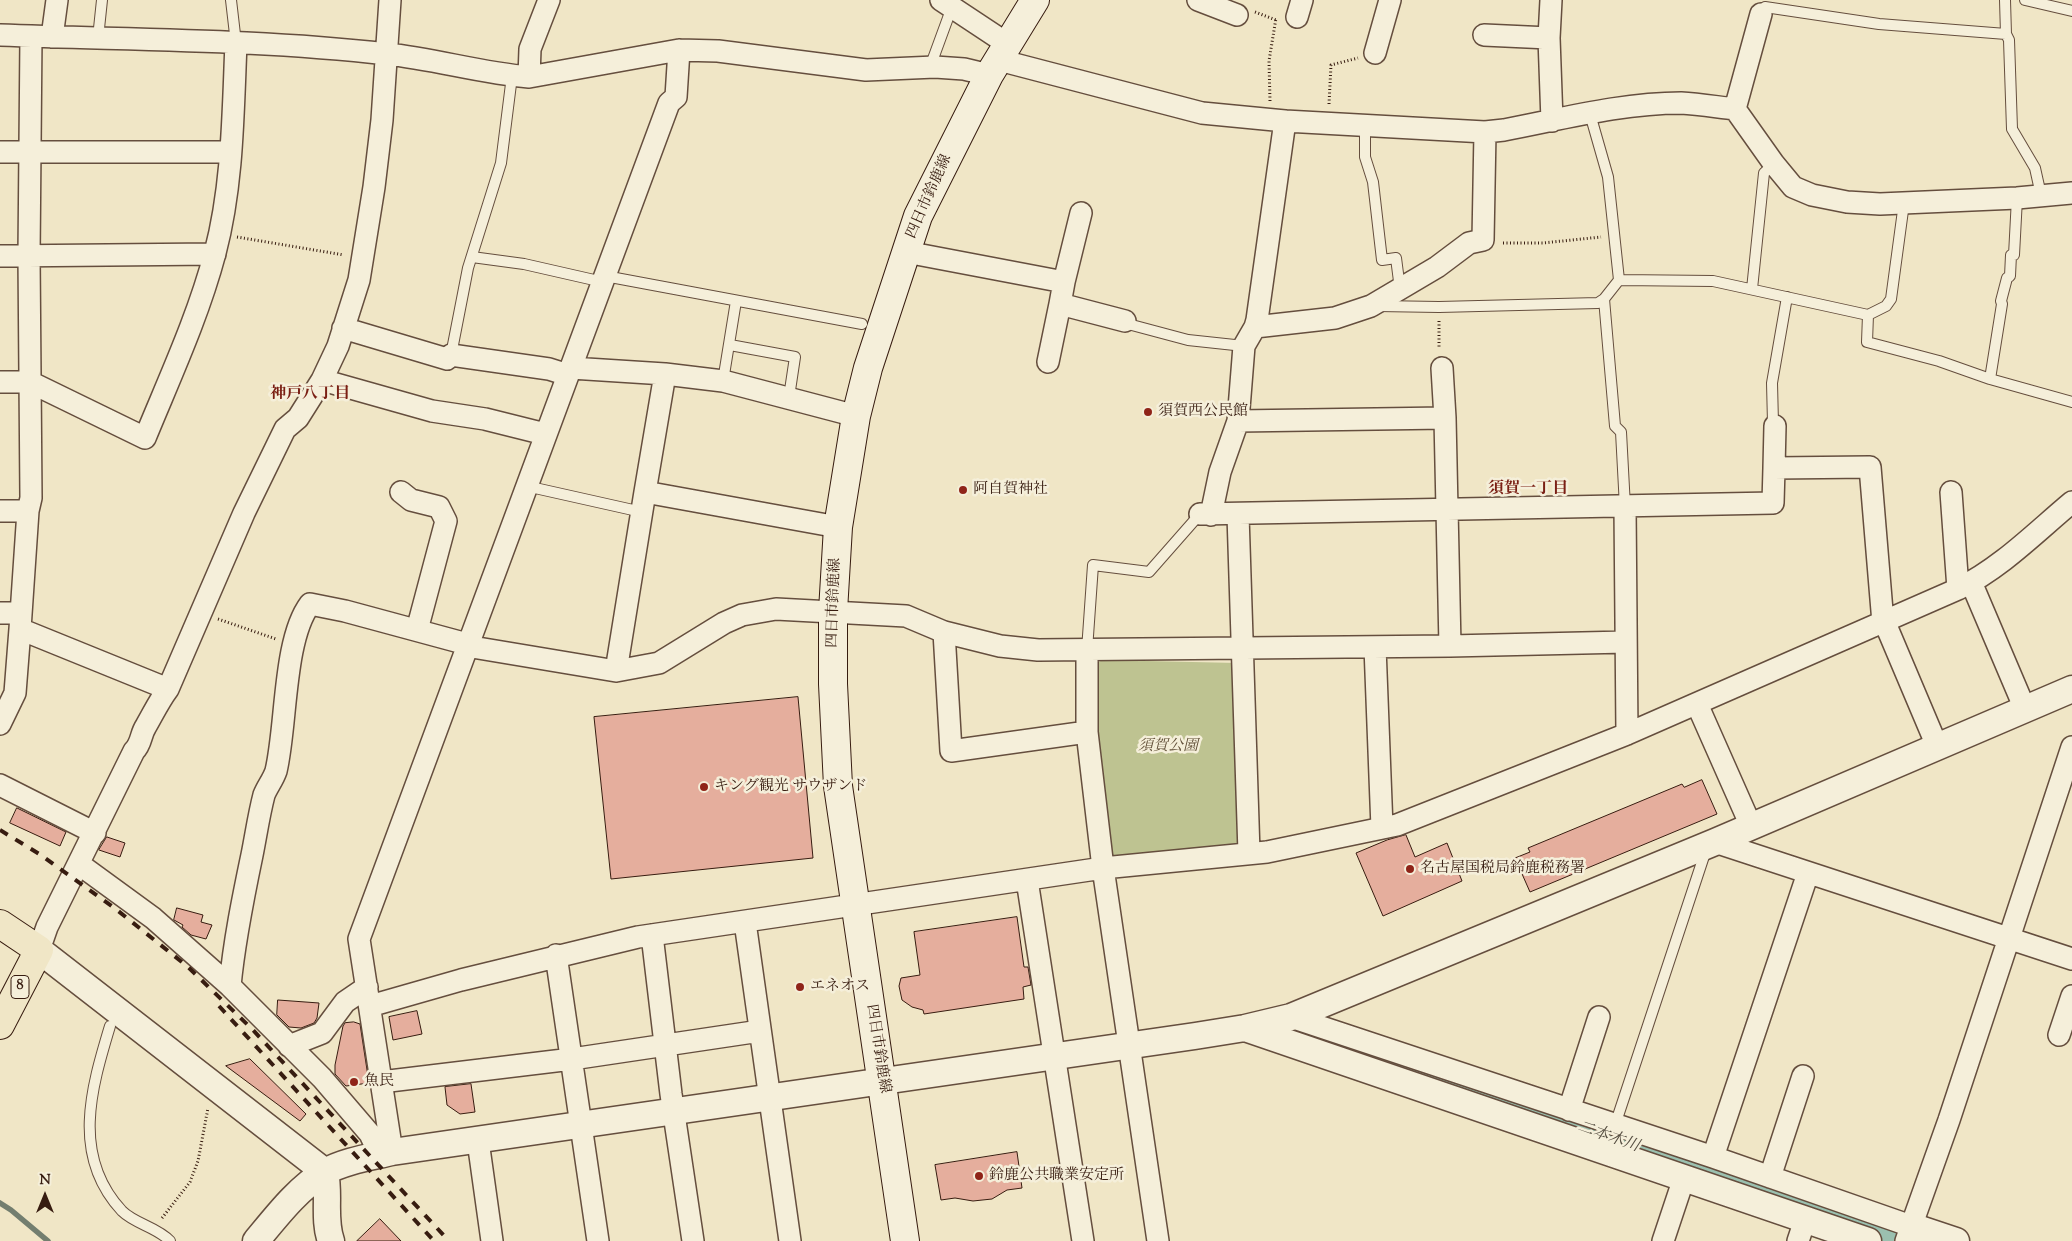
<!DOCTYPE html>
<html>
<head>
<meta charset="utf-8">
<style>
  body { margin:0 }
  #map { position:relative; width:2072px; height:1241px; overflow:hidden; background:#f0e6c6; font-family:"Sorts Mill Goudy",serif }
  canvas { display:block }
  .north { position:absolute; left:20px; top:1171px; width:50px; height:50px; -webkit-text-stroke:4px #f5efda; paint-order:stroke; rotate:0deg; font-size:14px; font-weight:700; line-height:20px; text-align:center; color:#371c10 }
  .north::after { content:''; display:block; margin:auto; width:18px; height:22px; background:#371c10; clip-path:polygon(50% 0,100% 100%,50% 72%,0 100%) }
</style>
</head>
<body>
<div id="map">
<canvas width="2072" height="1241"></canvas>
<div class="north">N</div>
</div>
<script>
const c = document.querySelector('canvas').getContext('2d');
c.lineJoin = 'round';
function fillPath(path, color) { c.fillStyle = color; c.fill(path, 'evenodd'); }
function stroke(path, color, width, dash) { c.strokeStyle = color; c.lineWidth = width; c.lineCap = dash ? 'butt' : 'round'; c.setLineDash(dash || []); c.stroke(path); }
function write(font, color, halo, rows, align = 'center') {
  c.font = font + ' "Sorts Mill Goudy","Noto Serif JP",serif'; c.lineWidth = 5; c.setLineDash([]); c.textBaseline = 'middle'; c.strokeStyle = halo; c.fillStyle = color; for (const [text, x, y, turn = 0] of rows) {
    c.save(); c.translate(x, y); c.rotate((+turn || 0) * Math.PI / 180); c.textAlign = isNaN(turn) ? turn : align; if (halo) c.strokeText(text, 0, 0); c.fillText(text, 0, 0); c.restore();
  }
}
const green = new Path2D(`
  M 1103,660 L 1237,663 L 1240,843 L 1234,849 L 1117,860 L 1107,854 L 1097,751 L 1094,664 Z`);
const stream = new Path2D(`
  M 0,1203 L 11,1210 L 48,1241`);
const river = new Path2D(`
  M 1308,1034 L 1908,1241`);
const building = new Path2D(`
  M 798,697 L 813,858 L 611,879 L 594,717 Z
  M 1702,780 L 1717,814 L 1530,892 L 1515,858 L 1530,852 L 1528,848 L 1682,784 L 1684,787 Z
  M 17,808 L 66,832 L 60,846 L 10,823 Z
  M 1406,835 L 1415,857 L 1447,843 L 1462,881 L 1383,916 L 1356,853 L 1387,840 Z
  M 107,837 L 125,843 L 120,857 L 99,850 Z
  M 177,908 L 203,915 L 201,922 L 212,925 L 206,939 L 191,935 L 182,927 L 183,925 L 174,920 Z
  M 1017,917 L 1024,967 L 1028,967 L 1031,985 L 1023,987 L 1024,999 L 924,1014 L 923,1010 L 912,1007 L 902,1000 L 899,986 L 901,978 L 920,975 L 914,932 Z
  M 278,1000 L 319,1003 L 317,1018 L 314,1023 L 301,1028 L 289,1027 L 277,1015 Z
  M 417,1011 L 422,1034 L 393,1040 L 389,1017 Z
  M 354,1022 L 360,1024 L 369,1083 L 346,1086 L 335,1074 L 335,1065 L 343,1026 L 345,1023 Z
  M 250,1059 L 306,1114 L 300,1121 L 226,1066 Z
  M 471,1084 L 475,1112 L 460,1114 L 447,1105 L 445,1087 Z
  M 1017,1152 L 1022,1188 L 1007,1190 L 992,1199 L 973,1201 L 955,1198 L 941,1200 L 935,1165 Z
  M 380,1219 L 401,1241 L 357,1241 Z`);
const path = new Path2D(`
  M 1255,12 L 1276,20
  M 1270,101 L 1269,61 L 1276,18
  M 1329,104 L 1331,65 L 1358,58
  M 237,237 L 344,255
  M 1503,243 L 1543,243 L 1601,237
  M 1439,321 L 1439,349
  M 218,619 L 276,639
  M 162,1218 L 190,1182 L 198,1161 L 208,1108`);
const service = new Path2D(`
  M 231,0 L 236,43
  M 2005,0 L 2006,34 L 2009,40 L 2012,129 L 2035,168 L 2041,195
  M 2025,0 L 2072,11
  M 1765,7 L 1879,24 L 2006,34
  M 98,38 L 102,0
  M 930,67 L 952,7
  M 1590,114 L 1608,177 L 1619,280 L 1604,299 L 1615,426 L 1621,432 L 1625,507
  M 1365,125 L 1365,157 L 1373,182 L 1382,260 L 1396,258 L 1400,289
  M 472,257 L 524,264 L 603,282
  M 605,276 L 862,324
  M 1619,280 L 1713,281 L 1868,315 L 1886,306 L 1891,299 L 1904,203
  M 1752,289 L 1764,173 L 1774,164
  M 1378,306 L 1439,307 L 1598,303 L 1604,299
  M 1868,315 L 1867,342 L 1939,361 L 1990,379 L 2072,402
  M 1125,321 L 1128,324 L 1188,340 L 1244,346
  M 730,345 L 795,357 L 789,397
  M 451,355 L 468,268 L 501,163 L 512,76
  M 1990,379 L 2002,304 L 2001,301 L 2007,278 L 2010,276 L 2011,255 L 2014,255 L 2017,198
  M 723,381 L 736,301
  M 1775,426 L 1773,423 L 1772,383 L 1787,297
  M 526,486 L 642,512
  M 1087,650 L 1093,565 L 1149,572 L 1200,514
  M 110,1026 C 91,1089 71,1156 122,1211 C 135,1224 157,1227 170,1241
  M 1615,1125 L 1706,850`);
const minor = new Path2D(`
  M 941,0 L 1009,45
  M 1198,0 L 1237,15
  M 1551,0 L 1549,38 L 1552,121
  M 1297,17 L 1302,0
  M 0,35 C 129,40 258,39 387,54 C 435,59 481,73 529,77 L 679,50 L 718,51 L 866,70 L 935,67 L 964,69 L 989,75
  M 1484,35 L 1549,38
  M 31,36 L 29,256 L 31,498 L 28,511 L 20,629 L 168,689
  M 52,37 L 57,0
  M 1375,53 L 1390,0
  M 999,60 L 1202,113 L 1285,121 L 1485,132 L 1504,130 C 1562,119 1622,103 1681,103 C 1699,104 1717,107 1735,109 L 1774,164 L 1793,187 L 1812,195 L 1847,202 L 1880,204 L 2017,198 L 2072,193
  M 529,77 L 530,49 L 549,0
  M 1735,109 L 1761,14
  M 0,152 L 230,152
  M 906,252 L 1064,282 L 1060,304 L 1125,321
  M 0,256 L 215,254
  M 1064,282 L 1081,213
  M 1255,327 L 1335,318 L 1371,306 L 1437,267 L 1469,243 L 1483,240 L 1485,132
  M 343,328 L 447,359 L 451,355 L 549,369 L 568,375
  M 1048,362 L 1060,304
  M 571,368 L 665,374 L 723,381 L 856,416
  M 1442,368 L 1445,418
  M 665,374 L 645,492 L 838,527
  M 322,380 L 432,411 L 485,419 L 545,434
  M 0,382 L 30,382 L 145,438 C 170,377 198,317 215,253 C 233,185 233,112 236,43
  M 1238,421 L 1445,418 L 1450,646
  M 1774,468 L 1775,426
  M 401,492 L 411,500 L 439,507 L 446,521 L 417,630
  M 1951,492 L 1958,589
  M 1625,507 L 1627,734
  M 0,511 L 28,511
  M 1200,514 L 1773,503 L 1774,468 L 1870,467 L 1883,623
  M 1211,515 L 1220,472 L 1238,421 L 1244,346 L 1255,327 L 1257,320 L 1285,121
  M 1238,515 L 1249,853
  M 1971,582 L 2025,709
  M 0,613 L 20,613
  M 1885,623 L 1937,746
  M 944,632 L 951,751 L 1087,732
  M 466,646 L 616,671 L 659,663 L 724,623 L 742,615 L 776,609 L 906,616 L 944,632 L 1000,646 L 1038,650 L 1450,646 L 1626,642
  M 1375,647 L 1382,828
  M 1087,650 L 1087,732 L 1103,868 L 1158,1241
  M 616,671 L 645,492
  M 1697,704 L 1751,826
  M 0,724 L 15,693 L 20,629
  M 0,785 L 95,833
  M 1715,842 L 2072,959
  M 79,864 L 153,918 L 230,986 L 322,1078 L 370,1134 L 380,1155
  M 1027,880 L 1083,1241
  M 745,922 L 790,1241
  M 652,935 L 671,1094 L 693,1241
  M 39,950 L 47,927 L 134,751 C 142,743 140,735 146,726 C 153,714 159,701 168,689 L 244,513 L 285,429 L 298,418 L 322,380 L 338,346 L 359,280 L 374,187 L 382,120 L 390,0
  M 556,955 L 598,1241
  M 230,986 C 234,942 243,898 252,855 C 256,835 259,814 264,795 C 267,787 273,780 276,771 C 287,725 283,640 310,604 L 345,611 L 467,644
  M 370,1006 L 461,980 L 638,937 L 1103,868 L 1267,852 L 1397,825 L 1627,734 L 1958,589 C 2001,568 2036,532 2072,502
  M 1291,1017 L 1713,1157 L 1911,1226
  M 2059,1035 L 2072,996
  M 289,1046 L 322,1033 L 345,1002 L 367,987
  M 381,1082 L 572,1059 L 760,1031
  M 1569,1110 L 1599,1017
  M 478,1141 L 492,1241
  M 392,1152 L 359,939 L 669,103 L 676,97 L 679,50
  M 1713,1157 L 1808,873
  M 1770,1177 L 1803,1076
  M 1663,1241 L 1684,1178
  M 1798,1241 L 1805,1220
  M 1906,1241 L 1949,1120 L 2072,747`);
const tertiary = new Path2D(`
  M 39,950 L 325,1172 C 330,1195 323,1219 331,1241
  M 1245,1028 L 1868,1241
  M 1911,1226 L 1956,1241
  M 256,1241 C 276,1217 298,1188 325,1172 C 344,1161 371,1157 392,1152 L 1195,1036 L 1245,1028 L 1291,1017 L 1715,842 L 2072,689`);
const secondary = new Path2D(`
  M 905,1241 L 838,786 L 833,684 L 833,611 L 838,527 L 856,416 L 868,368 L 918,216 L 989,75 L 1035,0`);
const primary = new Path2D(`
  M 0,924 L 39,950 L 0,1025`);
const rail = new Path2D(`
  M 0,830 L 41,855 L 117,910 L 188,967 L 252,1029 L 449,1241
  M 219,1006 L 434,1241`);
const markers = [
  [1148,412,5,"#8f2418"],
  [963,490,5,"#8f2418"],
  [704,787,5,"#8f2418"],
  [1410,869,5,"#8f2418"],
  [800,987,5,"#8f2418"],
  [354,1082,5,"#8f2418"],
  [979,1176,5,"#8f2418"]
];
const shields = [
  [20,987,18]
];
const shieldNames = [
  ["8",20,987]
];
const streetNames = [
  ["四日市鈴鹿線",930,197,-66],
  ["四日市鈴鹿線",835,603,-88],
  ["四日市鈴鹿線",877,1049,81]
];
const poiNames = [
  ["須賀西公民館",1158,412],
  ["阿自賀神社",973,490],
  ["キング観光 サウザンド",714,787],
  ["名古屋国税局鈴鹿税務署",1420,869],
  ["エネオス",810,987],
  ["魚民",364,1082],
  ["鈴鹿公共職業安定所",989,1176]
];
const parkNames = [
  ["須賀公園",1168,747]
];
const neighbourhoodNames = [
  ["神戸八丁目",310,395],
  ["須賀一丁目",1528,490]
];
const waterNames = [
  ["二本木川",1608,1138,19]
];
fillPath(green, '#bec391');
stroke(stream, '#737e6f', 5.5);
stroke(river, '#9bc0af', 35);
fillPath(building, '#e5ae9d');
stroke(building, '#371c10', 1);
stroke(service, '#654e3e', 12);
stroke(minor, '#654e3e', 24);
stroke(tertiary, '#654e3e', 29);
stroke(secondary, '#371c10', 30);
stroke(primary, '#371c10', 30);
stroke(path, '#371c10', 3, [1, 2.5]);
stroke(service, '#f5efda', 10);
stroke(minor, '#f5efda', 21);
stroke(tertiary, '#f5efda', 26);
stroke(secondary, '#f5efda', 28);
stroke(primary, '#f0e6c6', 28);
stroke(rail, '#371c10', 4, [9, 9]);
for (const [x, y, r, color] of markers) { const dot = new Path2D(); dot.arc(x, y, r, 0, 2 * Math.PI); c.fillStyle = color; c.fill(dot); stroke(dot, '#f5efda', 2); }
for (const [x, y, w] of shields) { const box = new Path2D(); box.roundRect(x - w / 2, y - 11.5, w, 23, 4); c.fillStyle = '#f5efda'; c.fill(box); stroke(box, '#371c10', 1); }
write('bold 14px', '#371c10', null, shieldNames);
write('15px', '#371c10', '#f5efda', streetNames);
write('15px', '#371c10', '#f5efda', poiNames, 'left');
write('italic 15px', '#604e37', '#f5efda', parkNames);
write('bold 16px', '#7a1f14', '#f5efda', neighbourhoodNames);
write('italic 16px', '#554d40', '#f5efda', waterNames);
</script>
</body>
</html>
